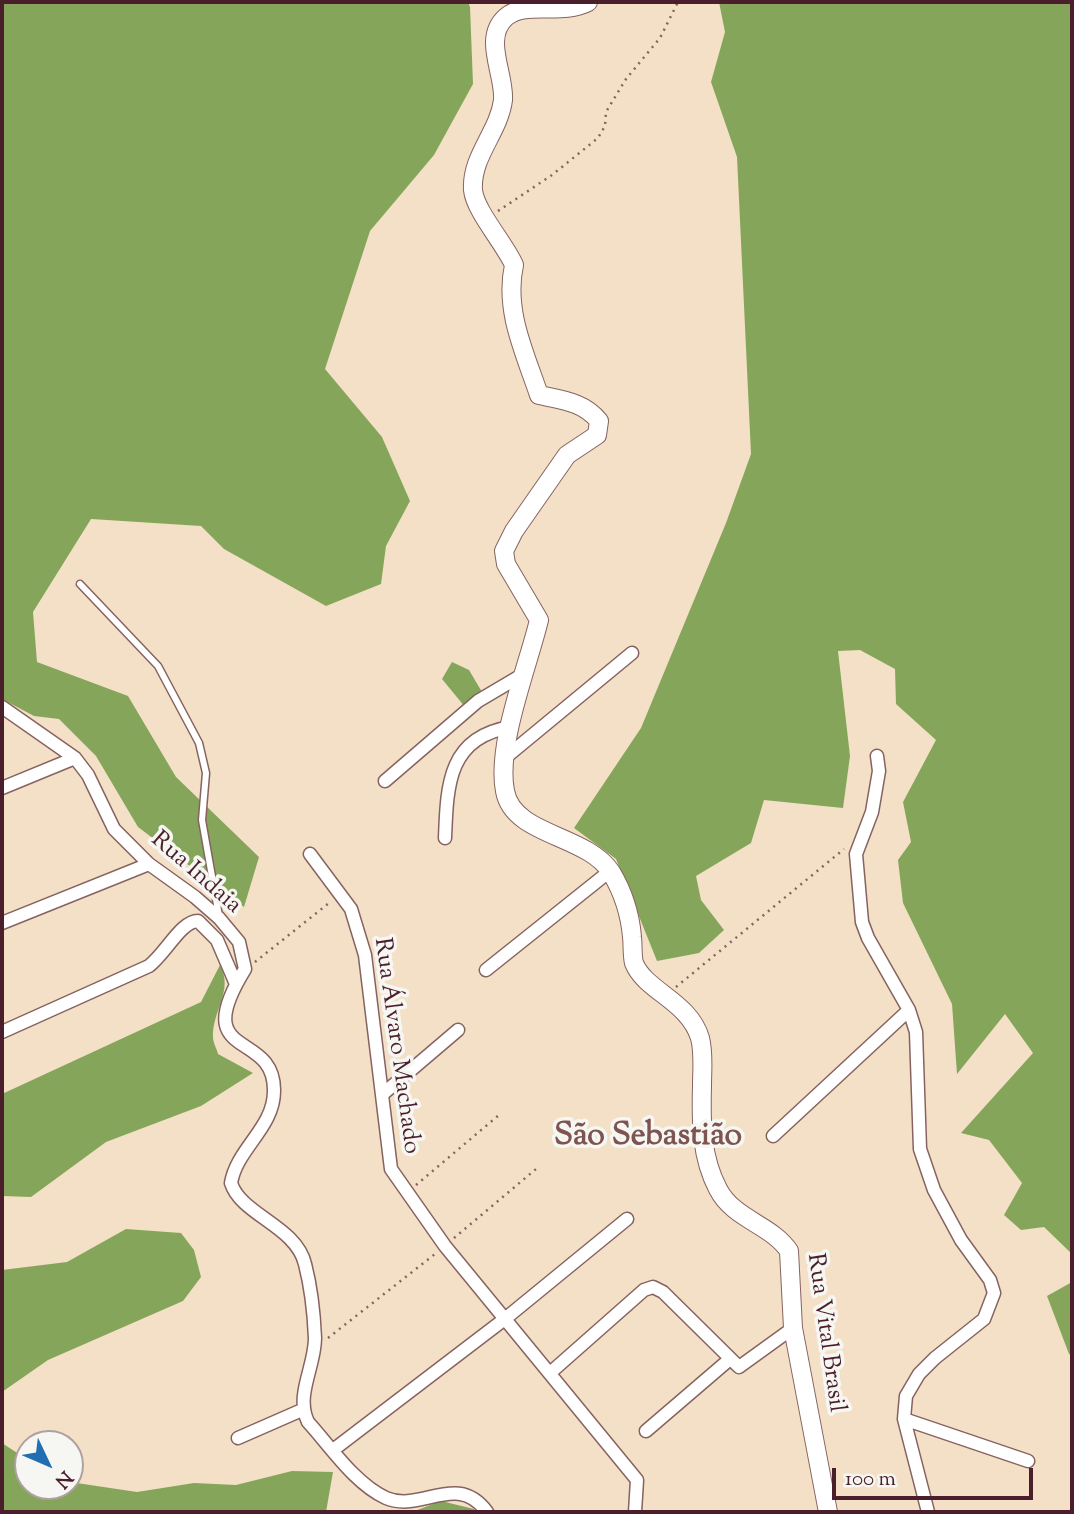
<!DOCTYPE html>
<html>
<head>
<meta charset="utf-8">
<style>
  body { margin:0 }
  #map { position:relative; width:1074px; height:1514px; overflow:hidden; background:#f4e0c6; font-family:"Sorts Mill Goudy",serif }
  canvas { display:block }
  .frame { position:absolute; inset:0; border:4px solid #4a1f2b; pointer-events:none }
  .north { position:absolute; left:14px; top:1430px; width:70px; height:70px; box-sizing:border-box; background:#f6f6f2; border:2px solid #b1a0a2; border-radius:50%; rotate:134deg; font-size:19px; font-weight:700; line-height:28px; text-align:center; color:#4a1f2b }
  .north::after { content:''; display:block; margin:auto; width:24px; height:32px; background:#1f6fb2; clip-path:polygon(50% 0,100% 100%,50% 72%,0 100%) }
  .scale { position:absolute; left:832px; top:1468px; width:201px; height:32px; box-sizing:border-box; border:4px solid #4a1f2b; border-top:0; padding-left:9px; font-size:21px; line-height:24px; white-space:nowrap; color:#4a1f2b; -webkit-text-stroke:5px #f6f6f2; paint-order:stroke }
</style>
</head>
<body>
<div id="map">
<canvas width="1074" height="1514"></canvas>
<div class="frame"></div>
<div class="north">N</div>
<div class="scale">100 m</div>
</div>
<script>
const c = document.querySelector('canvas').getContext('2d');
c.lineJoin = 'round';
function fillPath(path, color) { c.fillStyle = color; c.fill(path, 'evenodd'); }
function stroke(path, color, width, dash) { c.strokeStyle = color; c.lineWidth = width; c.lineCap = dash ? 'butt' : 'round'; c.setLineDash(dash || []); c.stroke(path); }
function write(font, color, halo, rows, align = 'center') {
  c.font = font + ' "Sorts Mill Goudy",serif'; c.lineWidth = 7; c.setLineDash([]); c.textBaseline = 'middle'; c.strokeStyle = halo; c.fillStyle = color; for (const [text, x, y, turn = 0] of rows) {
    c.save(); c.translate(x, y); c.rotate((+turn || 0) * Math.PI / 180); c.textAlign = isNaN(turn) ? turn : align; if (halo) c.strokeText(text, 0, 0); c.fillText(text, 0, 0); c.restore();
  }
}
const forest = new Path2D(`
  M 2,2 L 468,2 L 470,7 L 473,84 L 434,155 L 370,231 L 325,369 L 382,437 L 410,501 L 386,546 L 381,584 L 326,606 L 224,549 L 201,526 L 91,519 L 33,612 L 37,662 L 128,696 L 176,777 L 259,857 L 244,907 L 138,827 L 96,756 L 59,719 L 34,716 L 2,699 Z
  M 719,2 L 1072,2 L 1072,1254 L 1044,1227 L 1021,1230 L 1004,1215 L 1022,1183 L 989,1140 L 961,1133 L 1033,1053 L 1005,1014 L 957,1074 L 952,1004 L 903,903 L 898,860 L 911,842 L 903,802 L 936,740 L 896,704 L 895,669 L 860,650 L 838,651 L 850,756 L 843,808 L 764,800 L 751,843 L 696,876 L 701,900 L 724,930 L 699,953 L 657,961 L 616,859 L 574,828 L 641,728 L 726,523 L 751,454 L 737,157 L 711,82 L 725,32 Z
  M 452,662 L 469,670 L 482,692 L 465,707 L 442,679 Z
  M 220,965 C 234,991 212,1011 213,1037 C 213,1043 217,1049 218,1054 L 253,1073 L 201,1106 L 106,1142 L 31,1197 L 2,1196 L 2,1094 L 201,1002 Z
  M 126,1229 L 181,1233 L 194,1250 L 201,1277 L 183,1301 L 48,1360 L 2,1392 L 2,1270 L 67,1262 Z
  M 1072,1282 L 1072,1355 L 1069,1354 L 1047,1296 Z
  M 2,1443 L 28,1460 L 28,1486 L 70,1486 L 70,1482 L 137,1492 L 194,1483 L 236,1485 L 292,1471 L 333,1472 L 326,1512 L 2,1512 Z
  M 441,1501 L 474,1509 L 475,1512 L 412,1512 Z`);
const path = new Path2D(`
  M 498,211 L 552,175 L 598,138 L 605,126 L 606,112 L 626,79 L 660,38 L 678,2
  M 255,962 L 329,903
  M 676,987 L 844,849
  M 416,1185 L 499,1115
  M 454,1238 L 536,1169
  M 328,1338 L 435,1254`);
const lane = new Path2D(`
  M 80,584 L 158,666 L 199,743 L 206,773 L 202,820 L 219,916`);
const street = new Path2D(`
  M 2,707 L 75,758 L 88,775 L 114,829 L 149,864 L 195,897 L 219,918 L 239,942 L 245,969 C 187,1063 275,1028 274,1091 C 274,1128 237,1148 231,1183 C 241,1215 296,1226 305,1264 C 311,1287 314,1315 315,1338 C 315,1367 295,1395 308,1422 C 330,1446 355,1484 386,1498 C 421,1513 457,1471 487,1512
  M 877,756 L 879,771 L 872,812 L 856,854 L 862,922 L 868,938 L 909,1010 L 916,1032 L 920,1149 L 934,1190 L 961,1240 L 990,1280 L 994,1293 L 984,1319 L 935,1358 L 919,1374 L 906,1396 L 904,1419 L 928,1512
  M 506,757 L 632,653
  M 385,781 L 478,701 L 522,675
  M 2,788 L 75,758
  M 445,838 C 447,785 448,737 511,727
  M 310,854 L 351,909 L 365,955 L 391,1169 L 445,1246 L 637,1480 L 635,1512
  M 2,923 L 149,864
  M 486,970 L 610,871
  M 2,1032 L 149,966 C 166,953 181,921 198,921 L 217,940 L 236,984
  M 384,1093 L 458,1030
  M 773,1136 L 909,1010
  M 550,1373 L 644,1290 L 653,1287 L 663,1292 L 739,1367 L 793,1328
  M 904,1419 L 1028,1461
  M 646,1431 L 730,1359
  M 238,1438 L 302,1410
  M 333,1450 L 506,1318 L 627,1219`);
const secondary = new Path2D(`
  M 588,2 C 561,16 526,0 506,17 C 482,38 505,74 503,100 C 499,132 471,156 473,190 C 475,211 505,244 514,265 C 504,311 525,353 539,395 C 562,400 584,402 599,421 L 597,435 L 567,455 L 514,531 L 504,551 L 506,564 L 539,620 C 528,666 496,745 505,791 C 513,836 586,834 611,872 C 623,892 630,913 632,937 C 633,945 632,956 634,963 C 645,991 689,1001 700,1038 C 704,1053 702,1070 702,1086 C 701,1122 701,1157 718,1189 C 733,1219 772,1225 789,1251 L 793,1328 L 828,1512`);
const streetNames = [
  ["Rua Indaia",195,874,41],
  ["Rua Álvaro Machado",395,1046,82],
  ["Rua Vital Brasil",824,1333,82]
];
const districtNames = [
  ["São Sebastião",648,1139]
];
fillPath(forest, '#85a65a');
stroke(lane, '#866361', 9);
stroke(street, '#866361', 15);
stroke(secondary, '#866361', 20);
stroke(path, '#866361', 2.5, [2, 5]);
stroke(lane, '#fff', 6);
stroke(street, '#fff', 12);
stroke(secondary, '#fff', 18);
write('24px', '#4a1f2b', '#f6f6f2', streetNames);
write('bold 32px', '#7d544f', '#f6f6f2', districtNames);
</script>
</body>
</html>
